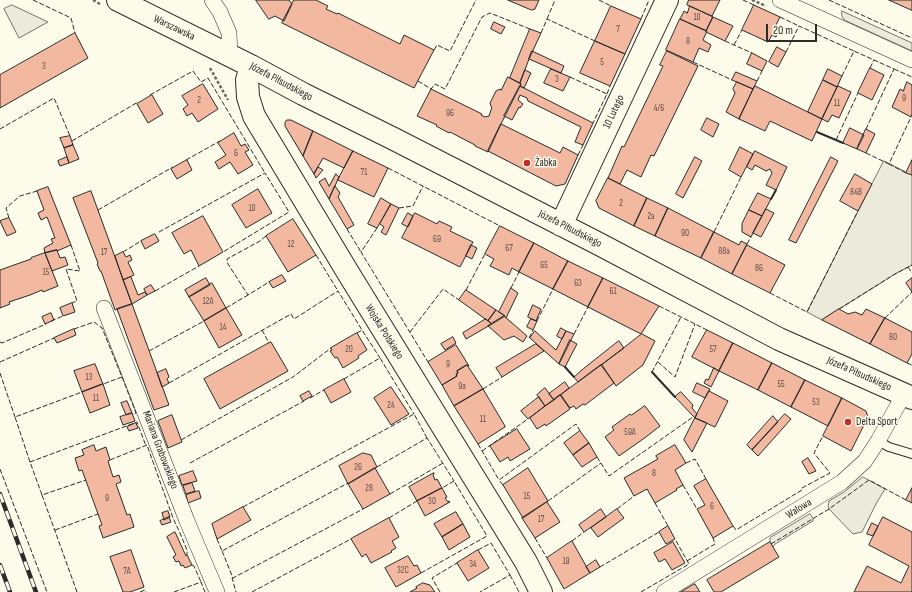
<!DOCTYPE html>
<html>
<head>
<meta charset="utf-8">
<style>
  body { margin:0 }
  #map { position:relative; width:912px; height:592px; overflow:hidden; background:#fdfbea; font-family:"Sofia Sans Condensed",sans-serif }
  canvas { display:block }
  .scale { position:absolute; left:766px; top:24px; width:51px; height:18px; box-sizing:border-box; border:2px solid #2b2b2b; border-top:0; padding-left:5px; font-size:12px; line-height:14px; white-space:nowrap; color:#2b2b2b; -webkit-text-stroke:3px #fdfbea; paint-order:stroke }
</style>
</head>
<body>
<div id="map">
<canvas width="912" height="592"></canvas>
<div class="scale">20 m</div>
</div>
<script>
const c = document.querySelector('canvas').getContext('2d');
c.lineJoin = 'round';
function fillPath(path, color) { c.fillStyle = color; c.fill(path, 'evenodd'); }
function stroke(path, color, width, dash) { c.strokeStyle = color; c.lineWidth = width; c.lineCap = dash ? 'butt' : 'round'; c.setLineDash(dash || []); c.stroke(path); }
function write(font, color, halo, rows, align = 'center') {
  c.font = font + ' "Sofia Sans Condensed",sans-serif'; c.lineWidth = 3; c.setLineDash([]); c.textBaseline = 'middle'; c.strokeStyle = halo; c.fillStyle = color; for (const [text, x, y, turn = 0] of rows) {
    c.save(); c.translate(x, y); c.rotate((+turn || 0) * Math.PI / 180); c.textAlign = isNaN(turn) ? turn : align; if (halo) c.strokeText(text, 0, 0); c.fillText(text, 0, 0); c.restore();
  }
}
const green = new Path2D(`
  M 12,5 L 48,22 L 19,38 L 4,9 Z
  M 842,11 L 912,43 L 912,51 L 844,20 L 842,16 Z
  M 884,161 L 912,175 L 912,265 L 895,274 L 822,320 L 807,312 L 858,211 Z
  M 863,477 L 885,489 L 877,502 L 862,532 L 853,534 L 829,509 C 828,506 828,505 829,501 L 844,492 Z
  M 810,514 L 813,518 L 813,521 L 775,544 L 773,547 L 770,542 L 770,538 Z`);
const building = new Path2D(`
  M 256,0 L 289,0 L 292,4 L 284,21 L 275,16 L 269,19 Z
  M 294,0 L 316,0 L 328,6 L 326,9 L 337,14 L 338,13 L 400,44 L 404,35 L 434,50 L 414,88 L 282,23 Z
  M 508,0 L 539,0 L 535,9 L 532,10 Z
  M 689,0 L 720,0 L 712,16 L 687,5 Z
  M 889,0 L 912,0 L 912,10 Z
  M 754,5 L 780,17 L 775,27 L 777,28 L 778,32 L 776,37 L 772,35 L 768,42 L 742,30 Z
  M 611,6 L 641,19 L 625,54 L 595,41 Z
  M 690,6 L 713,17 L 706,31 L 680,19 L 684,11 L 687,13 Z
  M 713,17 L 733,26 L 725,41 L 706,32 L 706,31 Z
  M 680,19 L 707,31 L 703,40 L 711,45 L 708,52 L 699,48 L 693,62 L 666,50 Z
  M 494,22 L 505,27 L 501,34 L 491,29 Z
  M 530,29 L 541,33 L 529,59 L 520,83 L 510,78 Z
  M 75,33 L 88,58 L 0,108 L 0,75 Z
  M 595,41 L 625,54 L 610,86 L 580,73 Z
  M 777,47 L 786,52 L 778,67 L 769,62 Z
  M 532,51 L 564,66 L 561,73 L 529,59 Z
  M 667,51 L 698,66 L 654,156 L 651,155 L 641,177 L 627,170 L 620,184 L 608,178 L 622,146 L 624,147 L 663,66 L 660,65 Z
  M 752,53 L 767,61 L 762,71 L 747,64 Z
  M 870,68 L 884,75 L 872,100 L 858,93 Z
  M 551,69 L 570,77 L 563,91 L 544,83 Z
  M 828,69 L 842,76 L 837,87 L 823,80 Z
  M 525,70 L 531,73 L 524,88 L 520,86 L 521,84 L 520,83 Z
  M 736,72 L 757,81 L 753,89 L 732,80 Z
  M 508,77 L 521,84 L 501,124 L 488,152 L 475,146 L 475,145 L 450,132 L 449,133 L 436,126 L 437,125 L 417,116 L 431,89 L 482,114 L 481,115 L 485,117 L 489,116 L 492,107 L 491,106 L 490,103 L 496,91 L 500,89 L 501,90 Z
  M 823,80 L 837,87 L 822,119 L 808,112 Z
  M 737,82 L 753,89 L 739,119 L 726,112 L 735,93 L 733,89 Z
  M 907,82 L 912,85 L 912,114 L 911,117 L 892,107 L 900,89 L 903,91 Z
  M 203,84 L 218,109 L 198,122 L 192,113 L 187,116 L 183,109 L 188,105 L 182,96 Z
  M 520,86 L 593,123 L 583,145 L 575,142 L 581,127 L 528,101 L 527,98 L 520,95 L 518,100 L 523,104 L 520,108 L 519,107 L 512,120 L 504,116 Z
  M 755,86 L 822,119 L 812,141 L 770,121 L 765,131 L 739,119 Z
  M 838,86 L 851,92 L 839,118 L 832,115 L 828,122 L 822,119 Z
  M 152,95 L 163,114 L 148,123 L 137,104 Z
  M 707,118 L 719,124 L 713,137 L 701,130 Z
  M 287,120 L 291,120 L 313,131 L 303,156 L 285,126 L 285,123 Z
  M 501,124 L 560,153 L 563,147 L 578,155 L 565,184 L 556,186 L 488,151 Z
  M 850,128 L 864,135 L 857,149 L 843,143 Z
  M 866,129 L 875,134 L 866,153 L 857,149 Z
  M 313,131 L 353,151 L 344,168 L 323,158 L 314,174 L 303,156 Z
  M 234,133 L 241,146 L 245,144 L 249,150 L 245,152 L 253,165 L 238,174 L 230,162 L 219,169 L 215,162 L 226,155 L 218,143 Z
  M 70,136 L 73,145 L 64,148 L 60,138 Z
  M 73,145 L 79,159 L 69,163 L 64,148 Z
  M 740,147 L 753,154 L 741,177 L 729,170 Z
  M 353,151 L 388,168 L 374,197 L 338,180 Z
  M 755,151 L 787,167 L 776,190 L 766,185 L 772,173 L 770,169 L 766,171 L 755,165 L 752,170 L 747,167 Z
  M 67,157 L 69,163 L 60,166 L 58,161 Z
  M 695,157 L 702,161 L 683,198 L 676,194 Z
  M 831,157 L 838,161 L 796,243 L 789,240 Z
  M 187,160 L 192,170 L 177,179 L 171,169 Z
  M 912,160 L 912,175 L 906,173 Z
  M 318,167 L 323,170 L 316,178 L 314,174 Z
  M 336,174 L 339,177 L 329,199 L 319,182 L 325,178 L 329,186 Z
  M 855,174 L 872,184 L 858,211 L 840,201 Z
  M 608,178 L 647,198 L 634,226 L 599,208 L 596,201 Z
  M 335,186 L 340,193 L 338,197 L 354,225 L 347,229 L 329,199 Z
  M 48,187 L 71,245 L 57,251 L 57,250 L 45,253 L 44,248 L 53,243 L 51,239 L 55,238 L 47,217 L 41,220 L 38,213 L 44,210 L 37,191 Z
  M 258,189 L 272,213 L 246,228 L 232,205 Z
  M 91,191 L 132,304 L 115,310 L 101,271 L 100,271 L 97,264 L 98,263 L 73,198 Z
  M 758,193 L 771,199 L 762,216 L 749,210 Z
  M 381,198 L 391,204 L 377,228 L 368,224 Z
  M 647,198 L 668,208 L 655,236 L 634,226 Z
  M 391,204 L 399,208 L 386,235 L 381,232 L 384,227 L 380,224 Z
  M 668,208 L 714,232 L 701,258 L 655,236 Z
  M 766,209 L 774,213 L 761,237 L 753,233 Z
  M 749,210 L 762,216 L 751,237 L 742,232 L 742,224 Z
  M 408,213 L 413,216 L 408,227 L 402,224 Z
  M 415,213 L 437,224 L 439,221 L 452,227 L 450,231 L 473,242 L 460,267 L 402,238 Z
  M 203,216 L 223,252 L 199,266 L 191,250 L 184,254 L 172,233 Z
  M 9,218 L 16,232 L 7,236 L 0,221 Z
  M 293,219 L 316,255 L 288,272 L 266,236 Z
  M 500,226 L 534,243 L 519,272 L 512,268 L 509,275 L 490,266 L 494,259 L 485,254 Z
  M 714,232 L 739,245 L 741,241 L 747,244 L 732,274 L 701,258 Z
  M 155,234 L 159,241 L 145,249 L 141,241 Z
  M 534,243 L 568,261 L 553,289 L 519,272 Z
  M 471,245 L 477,248 L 472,259 L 466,256 Z
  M 747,245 L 785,265 L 770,293 L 732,274 Z
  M 57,250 L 60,258 L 65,257 L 68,265 L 52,271 L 45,253 Z
  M 123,252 L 126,257 L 130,255 L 132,260 L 128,262 L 134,275 L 123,280 L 115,256 Z
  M 45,253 L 58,286 L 43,292 L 42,290 L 30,295 L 9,302 L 10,304 L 0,308 L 0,270 L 31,259 L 31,258 Z
  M 568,261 L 603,278 L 588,307 L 553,289 Z
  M 282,275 L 286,281 L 273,288 L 269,282 Z
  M 131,277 L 138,295 L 145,292 L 147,295 L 132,304 L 123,280 Z
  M 206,278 L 210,285 L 189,297 L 185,290 Z
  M 603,278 L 659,306 L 641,334 L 588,307 Z
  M 912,278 L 912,292 L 906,283 Z
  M 212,283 L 226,308 L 204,321 L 189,297 Z
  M 151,285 L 155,291 L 147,295 L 144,289 Z
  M 511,288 L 518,293 L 506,318 L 504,316 L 505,316 L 499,312 Z
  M 466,290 L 496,310 L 488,321 L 459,300 Z
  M 72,303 L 75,312 L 63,316 L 60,308 Z
  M 132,304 L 169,405 L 154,410 L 117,309 Z
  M 533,305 L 541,309 L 536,321 L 528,317 Z
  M 226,308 L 242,335 L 219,348 L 204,321 Z
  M 839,309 L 848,314 L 855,312 L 862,315 L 866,309 L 885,318 L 870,344 L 822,320 Z
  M 496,310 L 505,316 L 492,324 L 488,321 Z
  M 51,313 L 54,320 L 45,324 L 42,317 Z
  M 504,316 L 527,336 L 523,342 L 514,336 L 504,340 L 488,326 Z
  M 885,318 L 912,332 L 912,354 L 907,363 L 870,344 Z
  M 486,319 L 492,324 L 466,339 L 463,333 Z
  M 531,319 L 537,321 L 533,330 L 527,327 Z
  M 561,328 L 566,331 L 562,339 L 557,336 Z
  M 74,329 L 76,335 L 57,343 L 54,338 Z
  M 707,330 L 733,343 L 719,371 L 692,357 Z
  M 535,331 L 556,350 L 566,331 L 574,334 L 559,364 L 530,338 Z
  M 357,333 L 367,350 L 358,356 L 359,358 L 343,368 L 337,357 L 335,358 L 330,351 L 332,350 L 331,348 Z
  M 642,334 L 655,341 L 643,365 L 616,386 L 602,365 Z
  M 453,337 L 456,343 L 445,350 L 441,344 Z
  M 570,340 L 577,344 L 565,367 L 559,364 Z
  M 619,341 L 624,348 L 578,382 L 574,377 L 583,369 Z
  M 271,342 L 288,371 L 220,409 L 204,379 Z
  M 733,343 L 772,363 L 758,390 L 719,371 Z
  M 536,344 L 544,351 L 502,377 L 496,368 Z
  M 456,345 L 469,366 L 467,365 L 457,371 L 458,373 L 456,374 L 457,376 L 442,385 L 428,362 Z
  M 772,363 L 805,380 L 791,407 L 758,390 Z
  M 95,364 L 103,384 L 82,392 L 74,371 Z
  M 467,365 L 483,389 L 454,406 L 442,385 L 457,376 L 456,374 L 458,373 L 457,371 Z
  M 601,365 L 614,383 L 585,405 L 583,404 L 576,409 L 574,406 L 570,408 L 561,395 Z
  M 714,368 L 719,371 L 711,387 L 704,383 L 706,379 L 708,380 Z
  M 166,369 L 169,377 L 167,379 L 169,383 L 162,387 L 157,373 Z
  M 344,379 L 351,392 L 331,403 L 324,390 Z
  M 805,380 L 842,398 L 828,426 L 791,407 Z
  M 565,382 L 569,388 L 554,400 L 549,394 Z
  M 697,383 L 710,389 L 705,398 L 693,392 Z
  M 103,384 L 110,405 L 90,413 L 82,392 Z
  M 391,387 L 409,414 L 391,425 L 374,398 Z
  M 545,388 L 554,400 L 545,406 L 537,395 Z
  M 483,389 L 505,426 L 505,427 L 478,444 L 454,406 Z
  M 309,391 L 312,396 L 303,401 L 300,396 Z
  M 709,391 L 728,401 L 715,427 L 695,418 Z
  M 681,392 L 693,405 L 692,408 L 697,414 L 695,418 L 675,397 Z
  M 560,395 L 570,409 L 546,426 L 545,424 L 537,429 L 530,418 Z
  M 539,397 L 545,406 L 528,419 L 521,411 Z
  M 842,398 L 866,411 L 868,417 L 851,451 L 823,436 Z
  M 127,401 L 132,413 L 126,415 L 121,403 Z
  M 645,406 L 660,426 L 646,437 L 619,456 L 605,437 L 614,430 L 612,427 L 630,414 L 631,415 Z
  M 132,413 L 135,421 L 123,425 L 120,417 Z
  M 785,414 L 791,419 L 758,456 L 752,450 Z
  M 172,415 L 182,442 L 168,448 L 158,421 Z
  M 773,416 L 778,422 L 752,450 L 747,445 Z
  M 695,418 L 707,423 L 692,452 L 684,440 Z
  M 136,423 L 138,428 L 129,431 L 127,427 Z
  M 517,429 L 530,449 L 510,461 L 508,457 L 500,462 L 490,446 Z
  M 580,431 L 589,443 L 573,455 L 564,443 Z
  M 589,443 L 597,457 L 582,467 L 573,455 Z
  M 94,445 L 96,451 L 106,447 L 110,460 L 108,461 L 113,477 L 119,475 L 121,482 L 116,484 L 127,515 L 130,514 L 134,527 L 103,538 L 99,526 L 102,525 L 82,470 L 79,471 L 75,458 L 84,455 L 82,450 Z
  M 675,445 L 686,463 L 675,470 L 683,485 L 676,489 L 677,490 L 655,503 L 647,489 L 634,496 L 624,478 L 658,459 L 656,456 Z
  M 363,453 L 371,455 L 377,467 L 348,484 L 339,466 Z
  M 808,458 L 816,471 L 809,474 L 802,462 Z
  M 375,468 L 390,494 L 363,509 L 348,484 Z
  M 528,468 L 548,501 L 523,518 L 503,485 Z
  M 193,471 L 197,481 L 182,485 L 179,476 Z
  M 434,473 L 434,474 L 433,475 L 435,480 L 437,479 L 442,488 L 417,501 L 409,487 Z
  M 706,479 L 733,526 L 713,538 L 697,509 L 705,505 L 694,486 Z
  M 192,483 L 195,491 L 186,494 L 183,486 Z
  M 442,488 L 447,497 L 445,498 L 448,502 L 449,501 L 450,502 L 425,516 L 417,501 Z
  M 912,488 L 912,503 L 906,500 Z
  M 199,491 L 201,498 L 188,503 L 186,495 Z
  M 547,502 L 560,522 L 535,538 L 522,518 Z
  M 243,507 L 251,520 L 217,539 L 212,524 Z
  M 601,509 L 606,517 L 584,532 L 579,525 Z
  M 617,509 L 624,518 L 598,537 L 591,528 Z
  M 168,511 L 170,517 L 164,520 L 162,513 Z
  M 456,512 L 463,524 L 442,537 L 434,524 Z
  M 169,517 L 171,522 L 162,525 L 160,521 Z
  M 883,517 L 912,532 L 912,592 L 854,592 L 867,566 L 901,583 L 909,566 L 869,545 Z
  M 389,518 L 399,537 L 392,541 L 396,548 L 391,551 L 392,552 L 371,563 L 366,554 L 362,557 L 351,539 Z
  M 872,523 L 878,526 L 873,536 L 867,534 Z
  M 463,524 L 470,537 L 449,550 L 442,537 Z
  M 668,526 L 675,539 L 666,544 L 659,532 Z
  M 175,532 L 186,556 L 187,555 L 192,565 L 185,568 L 183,565 L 181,566 L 179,561 L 176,562 L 173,557 L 176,555 L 167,537 Z
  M 572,541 L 590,573 L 564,589 L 547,558 Z
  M 673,542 L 685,563 L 672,570 L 665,559 L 659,562 L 654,553 Z
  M 770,542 L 779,557 L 721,592 L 714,592 L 707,580 Z
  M 131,550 L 144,587 L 130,592 L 123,592 L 110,557 Z
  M 478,550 L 489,568 L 468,581 L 457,563 Z
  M 408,556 L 414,566 L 417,565 L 421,573 L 396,587 L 385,568 Z
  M 596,560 L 600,567 L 590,573 L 586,567 Z
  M 423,583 L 430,585 L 435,592 L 410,592 L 417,588 L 416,587 Z
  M 695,584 L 700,592 L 681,592 Z`);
const path = new Path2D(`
  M 93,0 L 100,4
  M 752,0 L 766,6
  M 210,68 L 228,100`);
const lane = new Path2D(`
  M 878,441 L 889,447 L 912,454`);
const street = new Path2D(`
  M 212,0 L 220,12 L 229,33 L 230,56
  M 780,0 L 912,60
  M 104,308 L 187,521 L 217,592
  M 664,592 L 842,482 L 865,461 L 878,441 L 904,394`);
const secondary = new Path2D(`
  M 118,0 L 251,66 L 303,94 L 394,139 L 599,244 L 779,339 L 912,398
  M 251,66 L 247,80 L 248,97 L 254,116 L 347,271 L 526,562 L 541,592
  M 561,225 L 667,0`);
const rail = new Path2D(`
  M 0,494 L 36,592
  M 0,565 L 10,592`);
const fence = new Path2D(`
  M 33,0 L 71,18 L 75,33
  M 599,0 L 611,6
  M 743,0 L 754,5
  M 829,0 L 912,38
  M 780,17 L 799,26
  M 547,19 L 555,0
  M 641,19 L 649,0
  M 541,33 L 547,19 L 595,41
  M 725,41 L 752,53
  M 734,45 L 742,30
  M 434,50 L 437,45 L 450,51 L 476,0
  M 786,52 L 799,26 L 854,51
  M 693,62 L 732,80
  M 870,68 L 874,60
  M 894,69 L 912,77
  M 842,76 L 854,51 L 894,69 L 866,129
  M 570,77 L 607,94 L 593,123
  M 418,81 L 431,89 L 435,84 L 445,89 L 482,17 L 490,13 L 530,29
  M 757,81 L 762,71
  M 607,94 L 610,86
  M 150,95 L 193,71 L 201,82 L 208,78 L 265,173
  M 0,129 L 54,98 L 70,136
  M 836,140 L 858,93
  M 72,141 L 138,102
  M 866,153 L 889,164 L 911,117
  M 578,155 L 583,145
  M 186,160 L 220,141
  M 889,164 L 906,173
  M 388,168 L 500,226
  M 399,208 L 413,206 L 423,186
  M 98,210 L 173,167
  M 9,218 L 6,208 L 20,196 L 37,191
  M 377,228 L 361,252 L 428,362
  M 347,229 L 361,252
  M 159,232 L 265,173 L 289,212 L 223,252
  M 714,232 L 741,177
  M 266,236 L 260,241 L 227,259 L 228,264 L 248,295 L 269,282
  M 747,244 L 751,237
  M 71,245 L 80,271 L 66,269 L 77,301 L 72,303
  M 123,252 L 141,241
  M 316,255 L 338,291
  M 908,267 L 912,273
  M 511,288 L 519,272
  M 466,290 L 485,254
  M 155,291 L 199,266
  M 770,293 L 807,312 L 858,211
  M 659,306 L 707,330
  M 226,308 L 248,295
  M 839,309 L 895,274 L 912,265
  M 885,318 L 912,292
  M 51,321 L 63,316
  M 537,321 L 553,289
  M 74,329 L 94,322 L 102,328 L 122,377 L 103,384
  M 262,330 L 269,343
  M 410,332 L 443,289 L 459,300
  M 357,333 L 362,330 L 380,358
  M 574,334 L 588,307
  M 529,338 L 533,330
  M 0,342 L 2,343 L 46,324
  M 149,351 L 204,321
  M 0,362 L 54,338
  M 658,362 L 675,377 L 695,324
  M 907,363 L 912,365
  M 652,372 L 681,317
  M 0,373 L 15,417
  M 122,377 L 136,413 L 133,415
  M 344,379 L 380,358 L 414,414
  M 169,383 L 291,314 L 294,319 L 338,291 L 362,330
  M 483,389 L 502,377
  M 310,398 L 324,390
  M 181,440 L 293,377 L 331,348
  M 478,444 L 499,480
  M 482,451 L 528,419
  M 597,457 L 609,476 L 693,417
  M 110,460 L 147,445 L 173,518 L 180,533 L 187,550 L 187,555
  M 30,462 L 15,417 L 82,392
  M 190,463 L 304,401
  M 686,463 L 695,459 L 706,479
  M 377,467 L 427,438 L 454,481
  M 0,469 L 47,592
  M 503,485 L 499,480 L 576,424 L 580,431
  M 683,485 L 697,509
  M 390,494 L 443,463
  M 42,495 L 30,462 L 137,422 L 146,446
  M 548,501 L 601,463
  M 655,503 L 668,526
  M 243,507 L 414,414 L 427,438
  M 617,509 L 634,496
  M 389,518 L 417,501
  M 733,526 L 736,530 L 802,490 L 802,488 L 830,473 L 814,453 L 823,436
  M 55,530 L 98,514
  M 535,538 L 547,558
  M 217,539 L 222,551 L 348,483
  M 572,541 L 584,532
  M 771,544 L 829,509 L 869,480 L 906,500
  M 478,550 L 491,543 L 510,575 L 480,592
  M 222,551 L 233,578 L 363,509
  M 687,561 L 715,544 L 713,538
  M 192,565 L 194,566 L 201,582
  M 600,567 L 659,532
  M 421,573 L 487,536 L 454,481 L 442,488
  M 510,575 L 519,592
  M 233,578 L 232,578 L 236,592
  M 77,592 L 42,495 L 86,480
  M 140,592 L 145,590 L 146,592
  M 174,592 L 201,582 L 205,592
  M 252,592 L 351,539
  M 440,592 L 432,578 L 457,563
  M 641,592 L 689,564 L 675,539`);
const wall = new Path2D(`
  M 817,132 L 843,143
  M 771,199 L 776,190
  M 565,367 L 574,377
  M 652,372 L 675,397`);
const markers = [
  [527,163,4,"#c62828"],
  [848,422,4,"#c62828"]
];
const numberNames = [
  ["10",697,18],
  ["7",618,30],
  ["8",688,42],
  ["5",602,63],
  ["3",44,67],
  ["3",557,80],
  ["9",904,99],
  ["2",199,101],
  ["11",837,104],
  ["4/6",659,109],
  ["96",450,114],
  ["6",236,154],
  ["71",364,173],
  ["84B",856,193],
  ["2",621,204],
  ["10",252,209],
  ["2a",651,217],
  ["90",685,234],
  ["69",437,240],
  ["12",291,245],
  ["67",509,249],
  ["88a",724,252],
  ["17",104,253],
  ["65",544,266],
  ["86",759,269],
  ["15",46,273],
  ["63",578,284],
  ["61",613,292],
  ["12A",208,302],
  ["14",223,328],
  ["80",893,338],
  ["20",349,350],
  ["57",713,350],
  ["9",448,365],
  ["13",89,378],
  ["55",781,385],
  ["9a",462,387],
  ["11",96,399],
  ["53",816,403],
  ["24",391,406],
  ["11",483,420],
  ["59A",630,433],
  ["26",358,468],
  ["8",654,474],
  ["28",369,489],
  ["15",527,497],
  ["9",107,499],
  ["30",432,502],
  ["6",712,507],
  ["17",541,520],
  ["19",566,562],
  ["34",473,565],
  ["32C",403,571],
  ["7A",127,572]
];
const streetNames = [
  ["Warszawska",174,28,26],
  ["Józefa Piłsudskiego",281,82,28],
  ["10 Lutego",614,112,-65],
  ["Józefa Piłsudskiego",570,229,27],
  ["Wojska Polskiego",384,332,58],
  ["Józefa Piłsudskiego",859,374,24],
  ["Mariana Grabowskiego",160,450,69],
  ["Wałowa",799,509,-32]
];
const poiNames = [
  ["Żabka",535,163],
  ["Delta Sport",856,422]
];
fillPath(green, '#ecebdb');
stroke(green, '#74746e', 1);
fillPath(building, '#f2b8a0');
stroke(building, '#2b2b2b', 1);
stroke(lane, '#2b2b2b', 10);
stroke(street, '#2b2b2b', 16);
stroke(secondary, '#2b2b2b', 24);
stroke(path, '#6a6964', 2.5, [3, 2]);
stroke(lane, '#fdfbea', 8);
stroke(street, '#fdfbea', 15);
stroke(secondary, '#fdfbea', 22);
stroke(rail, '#2b2b2b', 4.5);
stroke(rail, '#fdfbea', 3, [9]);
stroke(fence, '#2b2b2b', 1, [5, 2]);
stroke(wall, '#2b2b2b', 2);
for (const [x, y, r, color] of markers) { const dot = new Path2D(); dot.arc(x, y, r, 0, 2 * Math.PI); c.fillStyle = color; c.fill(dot); stroke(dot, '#fdfbea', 1.5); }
write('9px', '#5d4e48', null, numberNames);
write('11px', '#2b2b2b', '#fdfbea', streetNames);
write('11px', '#2b2b2b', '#fdfbea', poiNames, 'left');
</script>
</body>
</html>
